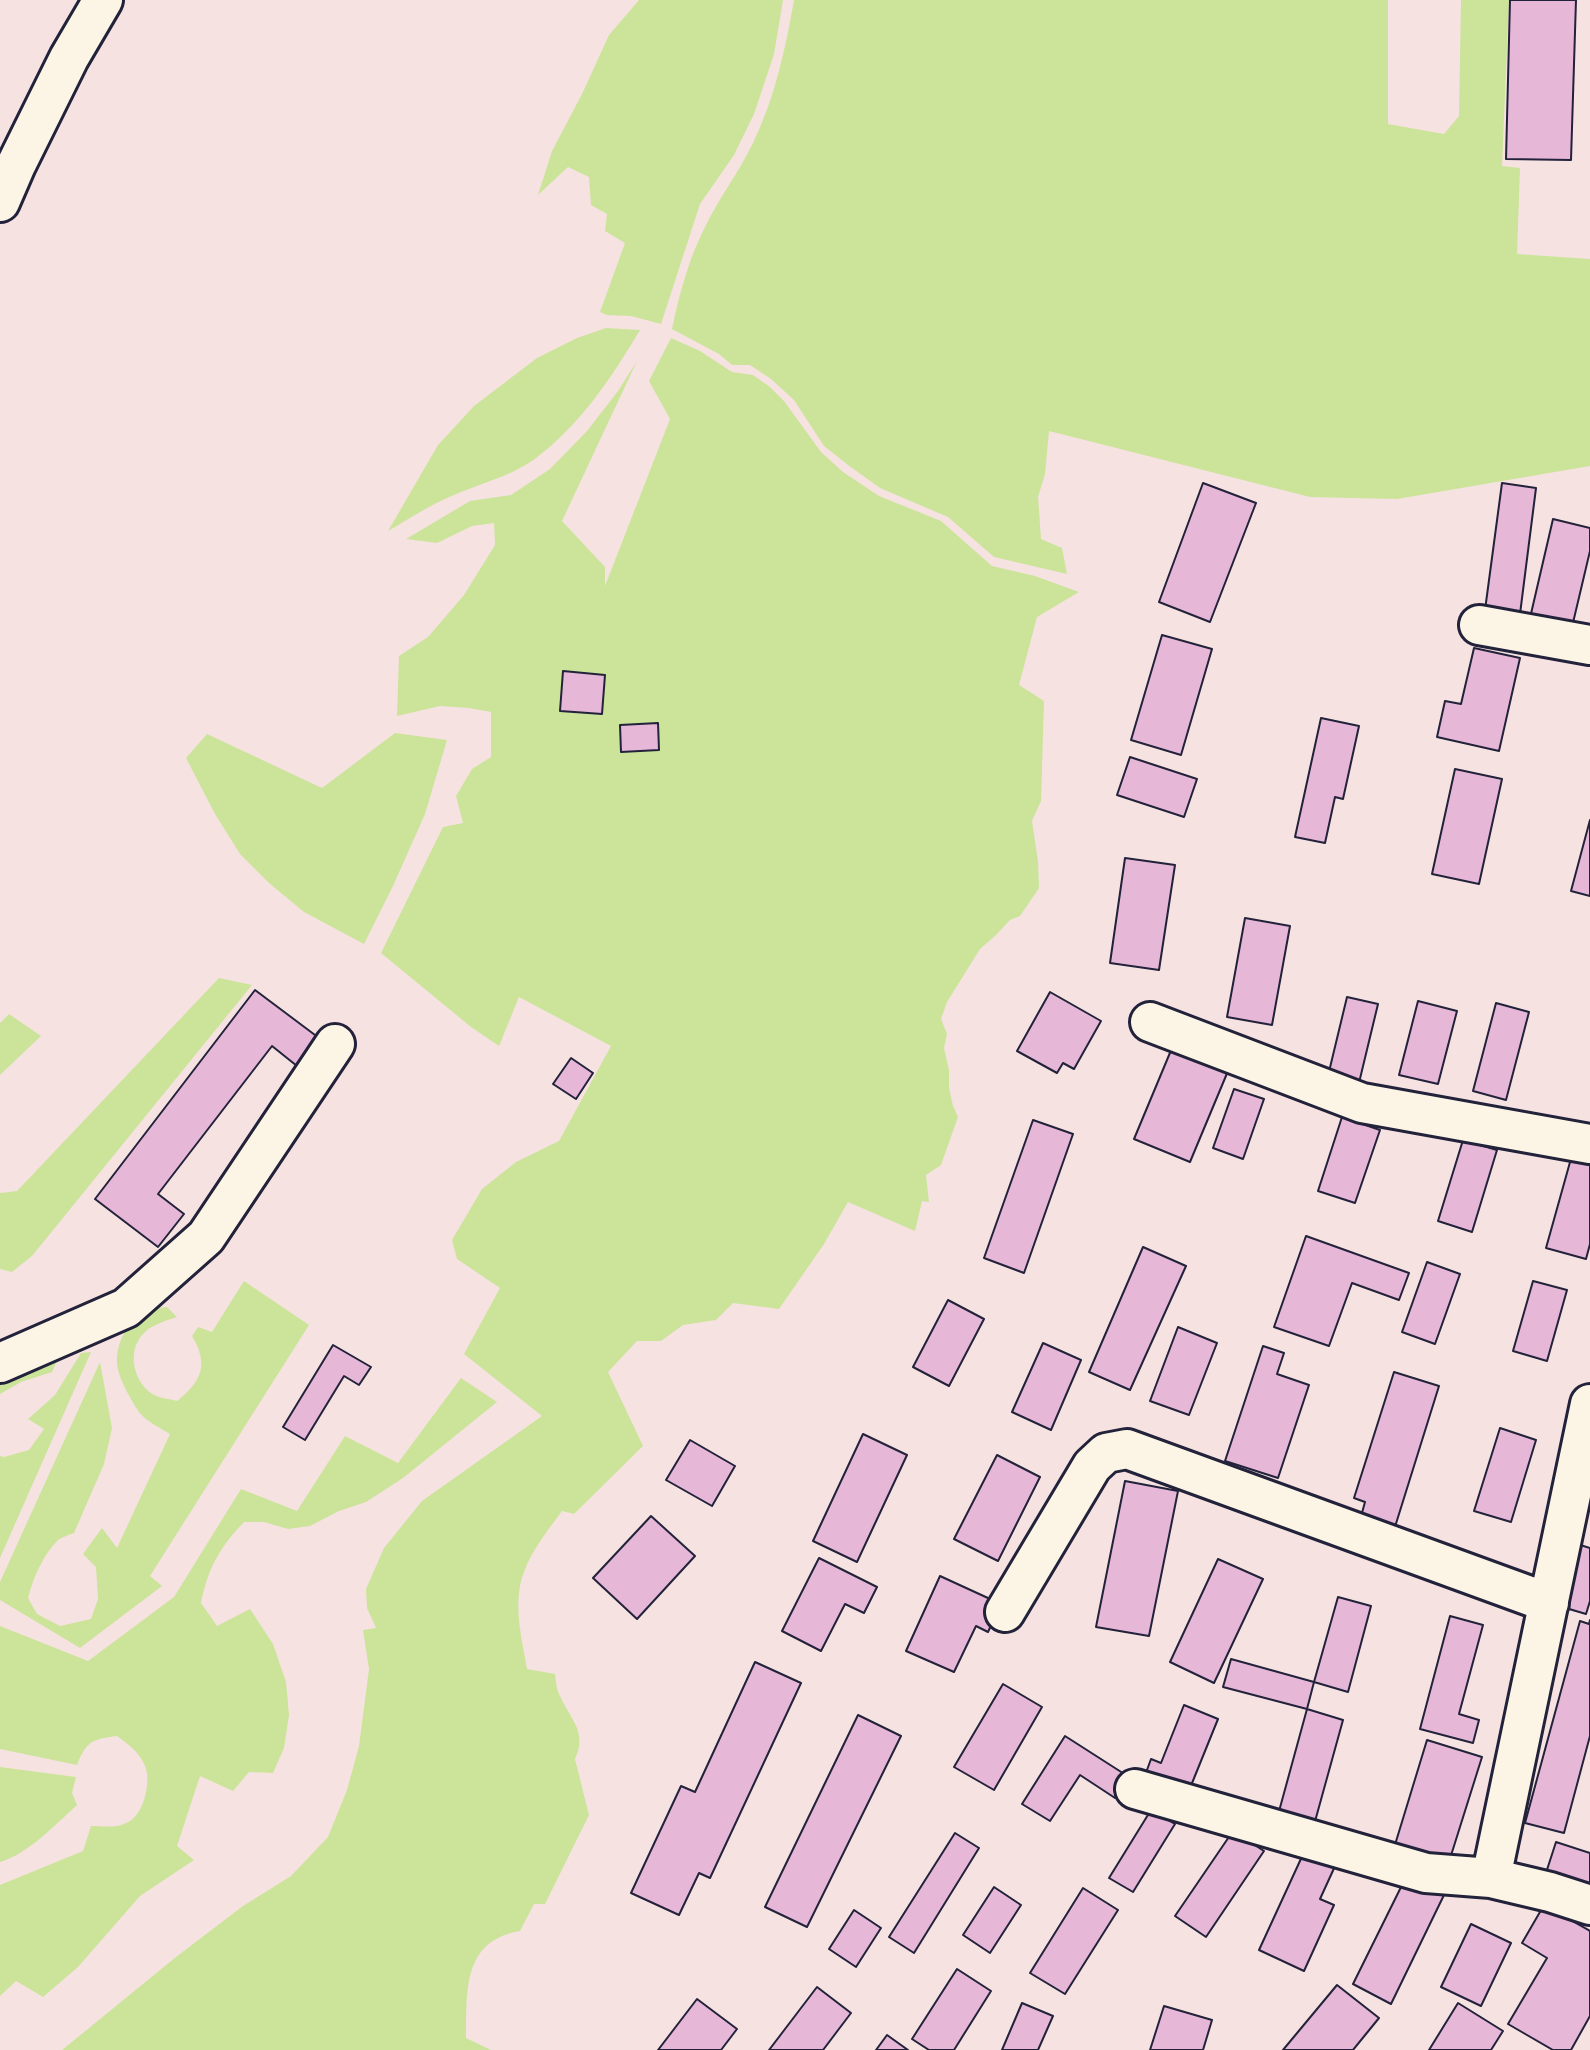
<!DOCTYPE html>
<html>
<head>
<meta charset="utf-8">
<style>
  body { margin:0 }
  canvas { display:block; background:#f6e2e1 }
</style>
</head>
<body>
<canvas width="1590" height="2050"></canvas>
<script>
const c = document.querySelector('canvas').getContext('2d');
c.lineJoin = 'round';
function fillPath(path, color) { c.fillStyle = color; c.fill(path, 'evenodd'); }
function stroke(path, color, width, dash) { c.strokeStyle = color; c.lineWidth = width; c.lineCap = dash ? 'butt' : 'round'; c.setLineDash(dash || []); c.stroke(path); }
const green = new Path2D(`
  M 639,0 L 783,0 L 774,54 L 754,114 L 734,155 L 700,204 L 661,324 L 631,316 L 607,315 L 600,312 L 625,243 L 605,231 L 607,214 L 591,205 L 589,177 L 568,167 L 538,195 L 552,151 L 582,94 L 609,35 Z
  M 794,0 L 1388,0 L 1388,124 L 1444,134 L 1459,116 L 1461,0 L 1509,0 L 1502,166 L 1520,168 L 1517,254 L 1590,259 L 1590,466 L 1397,499 L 1310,497 L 1049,431 L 1045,474 L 1038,497 L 1041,539 L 1062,548 L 1067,574 L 994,557 L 948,517 L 880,488 L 848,465 L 824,446 L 794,400 L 771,379 L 750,365 L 732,365 L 719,354 L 672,329 C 679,295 689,258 705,227 C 719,198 739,172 753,143 C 775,97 785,51 794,0 Z
  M 606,328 L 640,330 C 612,377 581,424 536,458 C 512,476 481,483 454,495 C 431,504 409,519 388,531 L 438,445 L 474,406 L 537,358 L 577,338 Z
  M 671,338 L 700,351 L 732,372 L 753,375 L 770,387 L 784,401 L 821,452 L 843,472 L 879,496 L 941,521 L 992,566 L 1035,576 L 1079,592 L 1037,617 L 1019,685 L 1044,701 L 1041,801 L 1032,821 L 1038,861 L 1039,888 L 1020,916 L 1010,920 L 996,935 L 980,949 L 947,1002 L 941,1019 L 947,1034 L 944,1048 L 949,1070 L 949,1088 L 953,1106 L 958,1117 L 941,1165 L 926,1175 L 929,1202 L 922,1201 L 915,1231 L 848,1202 L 824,1244 L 779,1309 L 733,1303 L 716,1320 L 683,1325 L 661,1341 L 637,1341 L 608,1372 L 643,1446 L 574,1514 L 562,1511 C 548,1530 532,1550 524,1572 C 512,1603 522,1638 527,1669 L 555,1674 C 556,1681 556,1689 560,1696 C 570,1719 588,1732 575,1759 L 589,1815 L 545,1904 L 534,1904 L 520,1931 C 462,1941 467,1991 466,2038 L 491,2050 L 62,2050 L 176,1957 L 243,1906 L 291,1876 L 328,1837 L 347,1790 L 359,1746 L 369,1669 L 363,1630 L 376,1628 L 367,1608 L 366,1589 L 384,1548 L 422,1501 L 542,1416 L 464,1354 L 500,1288 L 457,1259 L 452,1240 L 482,1189 L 516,1162 L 559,1141 L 611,1046 L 519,997 L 499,1046 L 471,1027 L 381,953 L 443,827 L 463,823 L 456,796 L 472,769 L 491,757 L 491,712 L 469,708 L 440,706 L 397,716 L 399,656 L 428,637 L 464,595 L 495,545 L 494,523 L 472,526 L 437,543 L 406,539 L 470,501 L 511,495 L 550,469 L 587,431 L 618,391 L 637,361 L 562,521 L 605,567 L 605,586 L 670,419 L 649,381 Z
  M 395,733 L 447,740 L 425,814 L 393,886 L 364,944 L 304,912 L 269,883 L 240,854 L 215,814 L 186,758 L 207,734 L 322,788 Z
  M 219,978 L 252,985 L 32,1256 L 12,1272 L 0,1269 L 0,1193 L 17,1191 Z
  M 9,1014 L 41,1036 L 0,1075 L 0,1023 Z
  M 244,1281 L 309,1325 L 150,1576 L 162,1586 L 80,1648 L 0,1600 L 0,1582 L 100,1362 L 112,1428 L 104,1464 L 74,1533 C 69,1535 62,1537 58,1540 C 43,1555 33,1578 28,1598 L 37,1614 L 60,1626 L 91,1619 L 98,1599 L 96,1567 L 83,1554 L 102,1528 L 117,1548 L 170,1434 C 160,1428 146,1421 139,1412 C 131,1400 117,1376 117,1362 C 116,1333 139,1308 167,1307 L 177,1317 C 165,1321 151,1325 143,1334 C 127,1351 133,1380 151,1393 C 157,1398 170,1399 177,1401 C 202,1381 209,1365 192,1336 L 198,1327 L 212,1332 Z
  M 62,1350 L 52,1372 L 21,1382 L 0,1394 L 0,1374 Z
  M 91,1352 L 0,1558 L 0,1456 L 4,1457 L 29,1450 L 44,1429 L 28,1419 L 55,1395 L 81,1353 Z
  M 461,1378 L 497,1402 L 403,1478 L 366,1502 L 339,1511 L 310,1526 L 288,1529 L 264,1522 L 244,1522 C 220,1547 208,1568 201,1603 L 217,1626 L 250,1609 L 273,1644 L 286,1682 L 289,1715 L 284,1748 L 273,1773 L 249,1772 L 233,1791 L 200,1776 L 177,1846 L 194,1860 L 140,1896 L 78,1967 L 43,1997 L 16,1981 L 0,1996 L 0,1885 L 83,1851 L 91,1826 C 101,1826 115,1828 124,1824 C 136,1819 140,1811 144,1800 C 154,1768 142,1754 117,1736 C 92,1739 86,1742 77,1765 L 0,1749 L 0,1626 L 88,1661 L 174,1597 L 241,1489 L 297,1511 L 345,1436 L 398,1463 Z
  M 0,1767 L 76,1777 L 72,1793 L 77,1805 C 56,1824 28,1854 0,1862 Z`);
const building = new Path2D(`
  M 1510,0 L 1576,0 L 1571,160 L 1506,159 Z
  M 1203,483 L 1256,503 L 1210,622 L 1159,602 Z
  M 1502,483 L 1536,488 L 1520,614 L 1485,610 Z
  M 1553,519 L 1590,528 L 1590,551 L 1572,627 L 1530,618 Z
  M 1162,635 L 1212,649 L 1181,755 L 1131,740 Z
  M 1474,648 L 1520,658 L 1499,751 L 1437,737 L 1445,701 L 1461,704 Z
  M 563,671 L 605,675 L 602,714 L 560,711 Z
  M 1321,718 L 1359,726 L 1343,799 L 1335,797 L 1325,843 L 1295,837 Z
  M 658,723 L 659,750 L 621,752 L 620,725 Z
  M 1130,757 L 1197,779 L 1184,817 L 1117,795 Z
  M 1455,769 L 1502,779 L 1479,884 L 1432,874 Z
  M 1590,820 L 1590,896 L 1571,891 Z
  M 1125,858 L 1175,865 L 1159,970 L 1110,963 Z
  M 1245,918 L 1290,926 L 1272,1025 L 1227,1017 Z
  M 255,990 L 319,1038 L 297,1066 L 272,1046 L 158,1194 L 184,1214 L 158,1247 L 95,1199 Z
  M 1050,992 L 1101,1021 L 1074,1069 L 1063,1063 L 1057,1073 L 1017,1051 Z
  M 1347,997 L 1378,1004 L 1358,1087 L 1327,1080 Z
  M 1418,1001 L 1457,1011 L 1438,1084 L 1399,1075 Z
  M 1496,1003 L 1529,1012 L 1506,1100 L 1473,1091 Z
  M 1172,1048 L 1228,1071 L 1190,1162 L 1134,1139 Z
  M 571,1058 L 593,1073 L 576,1099 L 553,1084 Z
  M 1234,1089 L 1264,1099 L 1243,1159 L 1213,1148 Z
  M 1342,1117 L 1380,1130 L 1355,1203 L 1318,1191 Z
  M 1033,1120 L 1073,1134 L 1024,1273 L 984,1258 Z
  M 1463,1140 L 1497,1150 L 1472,1232 L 1438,1221 Z
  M 1572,1155 L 1590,1160 L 1590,1244 L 1586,1259 L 1546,1248 Z
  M 1306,1236 L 1409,1273 L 1399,1300 L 1352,1283 L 1329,1346 L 1274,1327 Z
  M 1143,1247 L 1186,1266 L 1130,1390 L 1089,1372 Z
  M 1427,1262 L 1460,1274 L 1435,1344 L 1402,1332 Z
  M 1533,1281 L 1567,1290 L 1547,1361 L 1513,1351 Z
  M 948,1300 L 984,1319 L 949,1386 L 913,1367 Z
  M 1178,1327 L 1217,1343 L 1189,1415 L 1150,1401 Z
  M 1043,1343 L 1081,1360 L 1051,1430 L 1012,1412 Z
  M 333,1345 L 371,1367 L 359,1385 L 344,1376 L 305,1440 L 283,1427 Z
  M 1263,1346 L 1284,1353 L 1277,1374 L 1309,1385 L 1278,1478 L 1225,1461 Z
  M 1394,1372 L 1439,1386 L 1394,1530 L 1360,1520 L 1365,1502 L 1354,1498 Z
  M 1500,1428 L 1536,1440 L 1511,1522 L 1474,1511 Z
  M 863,1434 L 907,1455 L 857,1562 L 813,1541 Z
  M 690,1440 L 735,1466 L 712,1506 L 666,1480 Z
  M 997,1455 L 1040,1477 L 998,1561 L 954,1539 Z
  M 1125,1481 L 1178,1491 L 1149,1636 L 1096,1627 Z
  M 651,1516 L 695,1556 L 637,1619 L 593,1578 Z
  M 1577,1544 L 1590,1548 L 1590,1601 L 1586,1614 L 1559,1606 Z
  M 819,1558 L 877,1587 L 864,1613 L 845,1604 L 821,1651 L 782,1631 Z
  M 1218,1559 L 1263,1579 L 1214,1683 L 1170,1662 Z
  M 940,1576 L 1001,1604 L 988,1632 L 976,1626 L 954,1672 L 906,1651 Z
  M 1338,1597 L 1371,1606 L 1348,1692 L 1314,1682 Z
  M 1450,1616 L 1483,1625 L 1459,1714 L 1479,1720 L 1473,1743 L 1420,1729 Z
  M 1590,1620 L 1590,1736 L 1564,1833 L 1525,1823 L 1580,1621 L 1589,1624 Z
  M 1231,1659 L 1314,1682 L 1307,1709 L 1223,1687 Z
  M 755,1662 L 801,1683 L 710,1878 L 699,1873 L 679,1915 L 631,1893 L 681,1786 L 695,1792 Z
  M 1003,1684 L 1042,1707 L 994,1790 L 954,1767 Z
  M 1184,1705 L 1218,1719 L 1186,1798 L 1143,1781 L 1151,1759 L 1161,1763 Z
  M 1307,1709 L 1343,1720 L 1314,1825 L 1278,1815 Z
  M 858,1715 L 901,1736 L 807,1927 L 765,1907 Z
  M 1065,1736 L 1129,1777 L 1115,1798 L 1080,1775 L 1050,1821 L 1022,1804 Z
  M 1427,1740 L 1482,1757 L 1448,1865 L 1394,1848 Z
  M 1151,1810 L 1175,1824 L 1133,1892 L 1109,1878 Z
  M 1233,1831 L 1264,1851 L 1206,1937 L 1175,1916 Z
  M 955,1833 L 979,1848 L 914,1953 L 889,1937 Z
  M 1556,1842 L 1590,1853 L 1590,1894 L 1544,1879 Z
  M 1305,1850 L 1336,1864 L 1320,1899 L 1334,1905 L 1304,1971 L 1259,1950 Z
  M 1406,1877 L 1444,1895 L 1391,2004 L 1353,1984 Z
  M 994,1887 L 1021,1905 L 990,1953 L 963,1935 Z
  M 1083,1888 L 1118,1910 L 1065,1994 L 1030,1973 Z
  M 1544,1905 L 1590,1931 L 1590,2016 L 1571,2050 L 1553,2050 L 1508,2024 L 1547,1958 L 1522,1943 Z
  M 854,1910 L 881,1928 L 856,1967 L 829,1949 Z
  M 1471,1924 L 1511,1943 L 1481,2006 L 1441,1987 Z
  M 957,1969 L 991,1991 L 954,2050 L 929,2050 L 912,2039 Z
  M 1337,1985 L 1379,2018 L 1353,2050 L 1283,2050 Z
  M 817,1987 L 851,2013 L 823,2050 L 769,2050 Z
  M 697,1999 L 737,2029 L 721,2050 L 658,2050 Z
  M 1022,2003 L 1053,2016 L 1038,2050 L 1002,2050 Z
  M 1458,2003 L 1503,2031 L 1491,2050 L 1429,2050 Z
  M 1164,2006 L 1212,2020 L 1203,2050 L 1150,2050 Z
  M 887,2035 L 908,2050 L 876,2050 Z`);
const street = new Path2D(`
  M 0,202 L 16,165 L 69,58 L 103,0
  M 1479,625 L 1590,645
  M 1150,1022 L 1362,1103 L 1590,1144
  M 0,1363 L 126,1308 L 206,1237 L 335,1044
  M 1005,1612 L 1092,1466 L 1106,1453 L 1127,1449 L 1549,1603
  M 1135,1789 L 1426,1873 L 1491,1878 L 1550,1892 L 1590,1905
  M 1491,1878 L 1590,1404`);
fillPath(green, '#cce49a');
fillPath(building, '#e7b7d8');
stroke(building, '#22223b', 2);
stroke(street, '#22223b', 44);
stroke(street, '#fcf5e5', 38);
</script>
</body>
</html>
